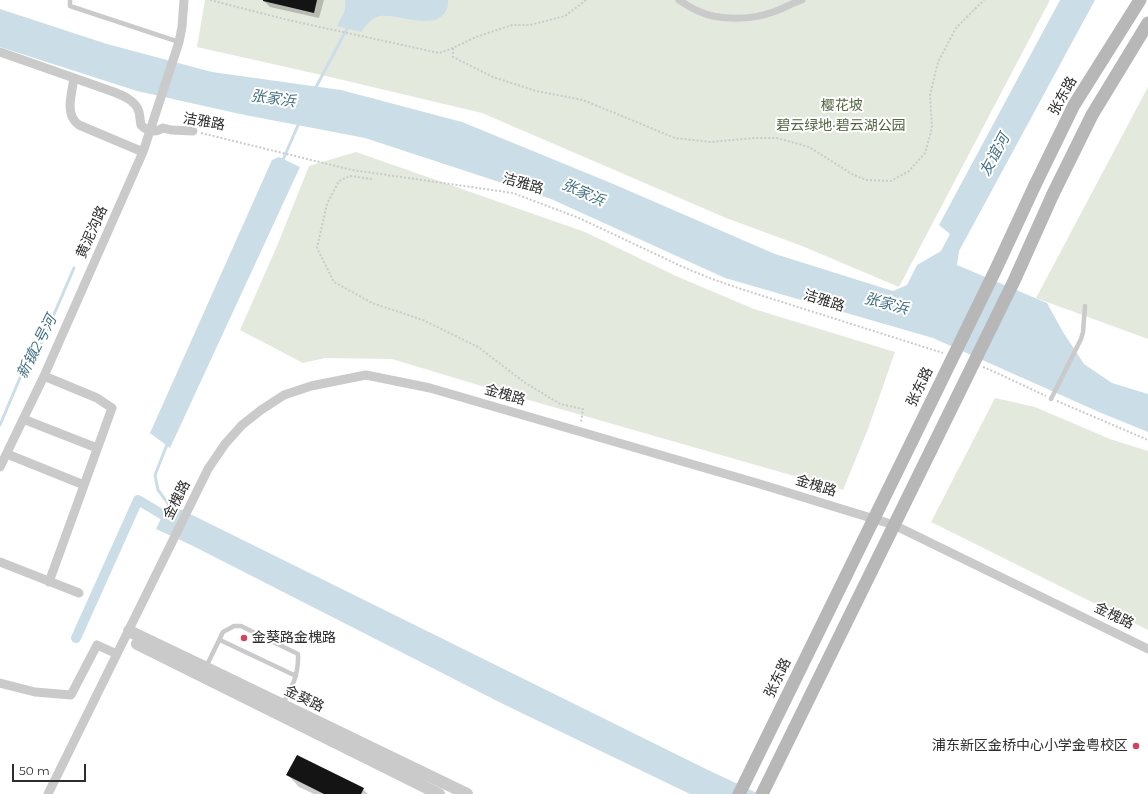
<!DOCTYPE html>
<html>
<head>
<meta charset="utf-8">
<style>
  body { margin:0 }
  #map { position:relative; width:1148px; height:794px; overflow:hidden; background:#fff; font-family:Montserrat,sans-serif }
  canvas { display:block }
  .scale { position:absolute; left:12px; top:764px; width:74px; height:18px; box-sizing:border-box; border:2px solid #2d2d2d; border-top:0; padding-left:5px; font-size:12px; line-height:14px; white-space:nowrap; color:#2d2d2d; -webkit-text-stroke:3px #fff; paint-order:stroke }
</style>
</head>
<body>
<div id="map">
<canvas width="1148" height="794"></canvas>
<div class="scale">50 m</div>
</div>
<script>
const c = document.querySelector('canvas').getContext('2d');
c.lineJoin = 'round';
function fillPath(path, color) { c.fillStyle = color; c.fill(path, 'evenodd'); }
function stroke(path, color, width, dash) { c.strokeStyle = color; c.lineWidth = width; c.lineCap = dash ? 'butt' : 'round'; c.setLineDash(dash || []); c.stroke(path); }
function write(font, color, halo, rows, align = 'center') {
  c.font = font + ' Montserrat,"Noto Sans SC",sans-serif'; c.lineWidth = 4; c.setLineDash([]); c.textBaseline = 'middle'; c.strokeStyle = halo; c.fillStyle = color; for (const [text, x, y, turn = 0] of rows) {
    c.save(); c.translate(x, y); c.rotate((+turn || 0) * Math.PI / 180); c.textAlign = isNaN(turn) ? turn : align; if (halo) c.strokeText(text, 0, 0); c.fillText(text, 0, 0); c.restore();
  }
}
const green = new Path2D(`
  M 205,0 L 1050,0 L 899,287 L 802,246 L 726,218 L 482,113 L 326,76 L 197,47 Z
  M 1148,87 L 1148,339 L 1036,298 Z
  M 356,152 L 585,232 L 676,276 L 754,309 L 895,352 L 868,429 L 843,490 L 508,394 L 392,359 L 325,358 L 303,363 L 240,330 L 277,246 L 309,166 Z
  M 995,398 L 1035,407 L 1110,439 L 1148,451 L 1148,630 L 931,522 Z`);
const water = new Path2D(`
  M 345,0 L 448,0 C 448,3 448,7 447,9 C 436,33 399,13 380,16 C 371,18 366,26 361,32 L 337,26 L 345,10 Z
  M 1060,0 L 1095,0 L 959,251 L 957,265 L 1047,303 L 1063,332 L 1084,364 L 1112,383 L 1148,394 L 1148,432 L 1099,412 L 933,338 L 725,278 L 551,199 L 365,138 L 240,114 L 137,91 L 0,47 L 0,9 L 107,44 L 212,72 L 341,90 L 462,122 L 611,183 L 775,254 L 893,291 L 907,285 L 917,265 L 941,251 L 950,234 L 939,225 Z
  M 279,157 L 300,167 L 170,448 L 150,433 L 272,160 Z
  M 168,503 L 706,769 L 759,794 L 690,794 L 503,704 L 191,545 L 156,529 Z`);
const shadow = new Path2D(`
  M 265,0 L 324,0 L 319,18 L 270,7 L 264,1 Z
  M 297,756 L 363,789 L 368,794 L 314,794 L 299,787 L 288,775 Z`);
const stream = new Path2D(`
  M 315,89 L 349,25
  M 282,162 L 299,123
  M 0,425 L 25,366 L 39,349 L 74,268
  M 168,442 L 155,475 L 158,490 L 170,506`);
const canal = new Path2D(`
  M 76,638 L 138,500 L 175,522`);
const building = new Path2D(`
  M 263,0 L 317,0 L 314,13 L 263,1 Z
  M 297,755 L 364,788 L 361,794 L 324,794 L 286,775 Z`);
const path = new Path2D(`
  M 210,0 L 288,20 L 439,53 L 453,48
  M 586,0 L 565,16 L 530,25 L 512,25 L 476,37 L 453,48 L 453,57 L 493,77 L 536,91 L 583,100 L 675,138 L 711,142 L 753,138 L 777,138 L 809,147 L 852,174 L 866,180 L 891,181 L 909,171 L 925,153 L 932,128 L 930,95 L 938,62 L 956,28 L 984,0
  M 201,133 L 352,170 L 513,193 L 579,218 L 683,267 L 712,279 L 741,289 L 943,353
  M 372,179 L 350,176 L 339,181 L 327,204 L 317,248 L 334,282 L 372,303 L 423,320 L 478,347 L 524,382 L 560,404 L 583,409 L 581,422
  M 983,367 L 997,373 L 1046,396
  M 1057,401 L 1148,440`);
const service = new Path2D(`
  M 70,0 L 70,6 L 179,42
  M 1051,399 L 1081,339 L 1083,332 L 1085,306
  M 220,640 L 296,676
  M 206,667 L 223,632 L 234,626 L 241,626 L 298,654 C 299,674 292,688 282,705`);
const pedestrian = new Path2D(`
  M 679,0 C 685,4 691,8 698,11 C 719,21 752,20 773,12 C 783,9 792,3 802,0`);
const minor = new Path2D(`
  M 0,52 L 114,92 C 124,96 136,101 139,112 C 140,116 140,121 141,125 C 148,132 154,133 163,128 L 171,130 L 193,131
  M 74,78 C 72,93 64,115 79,125 L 143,152
  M 44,376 L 97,398 L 112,408 L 49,582
  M 23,419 L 97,448
  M 7,454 L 84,485
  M 0,467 L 44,376 L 143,152 L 179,42 L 182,27 L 184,0
  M 0,562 L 79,593
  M 0,683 L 35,692 L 71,695 L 97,645 L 117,654
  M 48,794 L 208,469 L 225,444 L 242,425 L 261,410 L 284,395 L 311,386 L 366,375 L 430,388 L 760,484 L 894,525 L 1148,649`);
const tertiary = new Path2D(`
  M 129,631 L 198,664 L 467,794
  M 137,644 L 439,794`);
const secondary = new Path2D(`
  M 1035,185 L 1074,105 L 1140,0
  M 1053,194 L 1092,115 L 1148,23
  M 739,794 L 912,441
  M 762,794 L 931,450`);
const secondaryBridge = new Path2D(`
  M 912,441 L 995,271 L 1035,185
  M 931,450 L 1014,281 L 1053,194`);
const markers = [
  [244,638,4,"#cf455b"],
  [1136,746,4,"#cf455b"]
];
const streetNames = [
  ["张东路",1063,96,-61],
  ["洁雅路",204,122,10],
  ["洁雅路",523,184,16],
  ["黄泥沟路",92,232,-66],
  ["洁雅路",824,301,18],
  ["张东路",920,387,-64],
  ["金槐路",505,395,16],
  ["金槐路",816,486,17],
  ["金槐路",177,500,-63],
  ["金槐路",1114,616,26],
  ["张东路",778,678,-64],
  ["金葵路",304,699,26]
];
const parkNames = [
  ["樱花坡",842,106],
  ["碧云绿地·碧云湖公园",841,126]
];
const poiNames = [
  ["金葵路金槐路",252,638],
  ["浦东新区金桥中心小学金粤校区",1128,746,"right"]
];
const waterNames = [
  ["张家浜",273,99,8],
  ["友谊河",995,155,-62],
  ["张家浜",583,193,24],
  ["张家浜",886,304,15],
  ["新镇2号河",37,347,-63]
];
fillPath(green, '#e4e9dd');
fillPath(water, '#cbdee7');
fillPath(shadow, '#0003');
stroke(stream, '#cbdee7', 3);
stroke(canal, '#cbdee7', 10);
fillPath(building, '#141414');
stroke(path, '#cacaca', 2, [2, 2]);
stroke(service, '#cacaca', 4.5);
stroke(pedestrian, '#cacaca', 7);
stroke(minor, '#cacaca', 9);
stroke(tertiary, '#cacaca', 12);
stroke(secondary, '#b7b7b7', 13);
stroke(secondaryBridge, '#b7b7b7', 13);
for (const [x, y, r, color] of markers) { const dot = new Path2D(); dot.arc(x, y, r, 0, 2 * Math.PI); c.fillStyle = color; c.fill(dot); stroke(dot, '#fff', 1.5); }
write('14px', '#2d2d2d', '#fff', streetNames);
write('14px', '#546341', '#fff', parkNames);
write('14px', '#2d2d2d', '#fff', poiNames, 'left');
write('italic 15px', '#467285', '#fff', waterNames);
</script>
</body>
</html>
